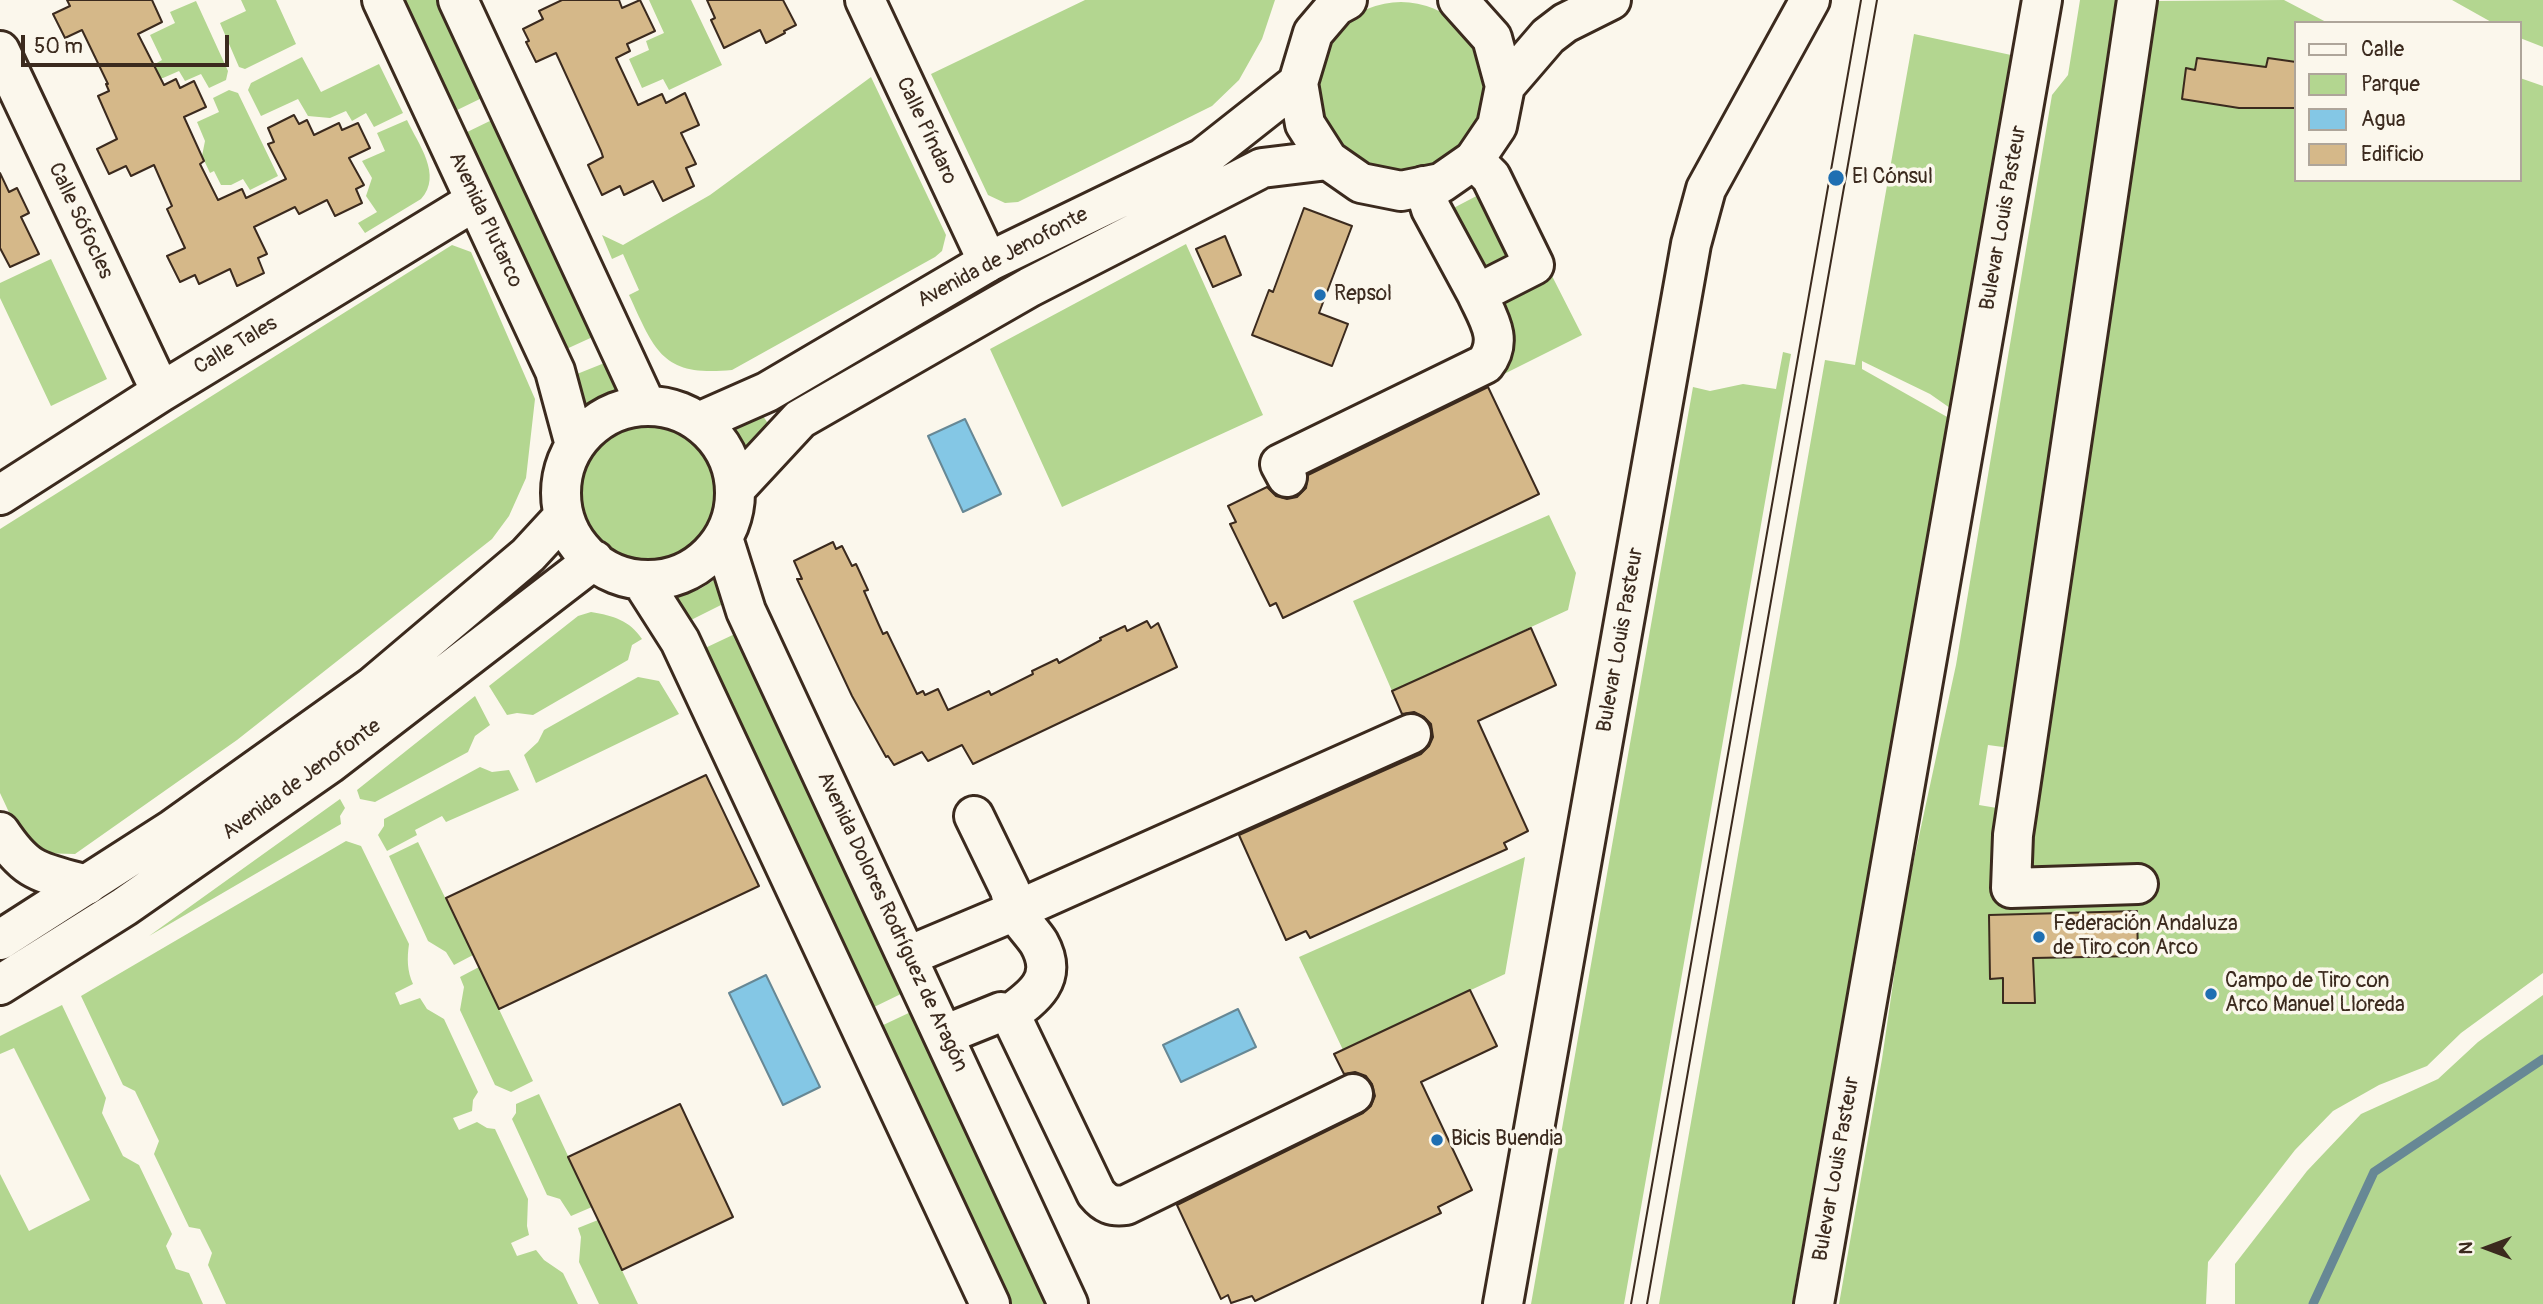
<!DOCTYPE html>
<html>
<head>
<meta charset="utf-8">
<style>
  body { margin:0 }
  #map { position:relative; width:2543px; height:1304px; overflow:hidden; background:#fbf7ec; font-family:Pangolin,sans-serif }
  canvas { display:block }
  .legend { position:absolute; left:2294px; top:21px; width:228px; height:161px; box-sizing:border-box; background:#fbf7ec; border:2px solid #aea59a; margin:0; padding:9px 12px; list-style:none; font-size:21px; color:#3b2a1e }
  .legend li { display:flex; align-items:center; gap:14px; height:35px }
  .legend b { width:35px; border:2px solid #aea59a }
  .north { position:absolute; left:2452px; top:1213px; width:70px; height:70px; -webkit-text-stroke:5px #fbf7ec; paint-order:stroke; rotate:270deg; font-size:19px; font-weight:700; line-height:28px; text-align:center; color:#3b2a1e }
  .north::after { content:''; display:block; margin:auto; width:24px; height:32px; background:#3b2a1e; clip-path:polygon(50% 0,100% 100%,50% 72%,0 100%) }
  .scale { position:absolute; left:21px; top:35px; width:208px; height:32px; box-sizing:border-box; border:4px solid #3b2a1e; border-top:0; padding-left:9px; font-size:21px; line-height:24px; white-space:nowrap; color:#3b2a1e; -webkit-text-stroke:5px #fbf7ec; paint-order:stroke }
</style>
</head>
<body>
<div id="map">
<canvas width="2543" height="1304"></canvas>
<ul class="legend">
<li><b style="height:9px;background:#fbf7ec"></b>Calle</li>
<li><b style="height:19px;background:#b3d690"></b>Parque</li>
<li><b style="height:19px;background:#84c7e5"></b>Agua</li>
<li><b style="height:19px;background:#d5b889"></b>Edificio</li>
</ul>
<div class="north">N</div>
<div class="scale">50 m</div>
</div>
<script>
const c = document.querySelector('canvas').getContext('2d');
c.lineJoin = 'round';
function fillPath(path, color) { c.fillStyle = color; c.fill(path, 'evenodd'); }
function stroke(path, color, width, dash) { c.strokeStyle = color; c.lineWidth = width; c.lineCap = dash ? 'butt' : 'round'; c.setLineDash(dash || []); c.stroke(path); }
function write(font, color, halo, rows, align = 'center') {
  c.font = font + ' Pangolin,sans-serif'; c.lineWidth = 7; c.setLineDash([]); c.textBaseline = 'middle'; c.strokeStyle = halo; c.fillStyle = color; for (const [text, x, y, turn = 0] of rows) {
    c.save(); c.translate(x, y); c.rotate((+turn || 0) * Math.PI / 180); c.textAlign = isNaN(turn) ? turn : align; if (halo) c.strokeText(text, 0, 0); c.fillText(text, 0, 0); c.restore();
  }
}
const green = new Path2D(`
  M 241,0 L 276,0 L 296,44 L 245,69 L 239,67 L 220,23 L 246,11 Z
  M 397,0 L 441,0 L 486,96 L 451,113 Z
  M 649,0 L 691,0 L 722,65 L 669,90 L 663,79 L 642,88 L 629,59 L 649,50 L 646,41 L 664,33 Z
  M 1085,0 L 1275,0 L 1262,39 L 1239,80 L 1212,106 L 1018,202 L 1005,203 L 988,195 L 931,74 Z
  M 2080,0 L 2128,0 L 2018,749 L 1988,745 L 1979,805 L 1997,808 L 1992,834 L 2033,834 L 2155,1 L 2284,0 L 2328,23 L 2296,23 L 2296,180 L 2520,180 L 2520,78 L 2543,86 L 2543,973 L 2461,1033 L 2427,1066 L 2379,1085 L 2333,1111 L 2295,1150 L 2208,1262 L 2206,1304 L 1839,1304 L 1882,1059 L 1905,901 L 1956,665 L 2052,95 L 2068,75 Z
  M 2452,0 L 2543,0 L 2543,47 L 2520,38 L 2520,23 L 2493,23 Z
  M 196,1 L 228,71 L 226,80 L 209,88 L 201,74 L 185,81 L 179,71 L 163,78 L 143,79 L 139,73 L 162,60 L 150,35 L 175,23 L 170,12 Z
  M1316 87a85 85 0 1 1 170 0a85 85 0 1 1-170 0Z
  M 1914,34 L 2011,55 L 1950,408 L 1930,394 L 1862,361 L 1862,369 L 1949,418 L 1792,1304 L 1659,1304 L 1825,360 L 1855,365 Z
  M 302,57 L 321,92 L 379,64 L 403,113 L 374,127 L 366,113 L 352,121 L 346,111 L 330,118 L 308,116 L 298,99 L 261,116 L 248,90 L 251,83 Z
  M 871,77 L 946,235 L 942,251 L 935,257 L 732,370 C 662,377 655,351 629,295 L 639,290 L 623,254 L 612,259 L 602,235 L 623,245 L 710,195 Z
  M 229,90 L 238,93 L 278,176 L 250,190 L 243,179 L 231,185 L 221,185 L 214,171 L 210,173 L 202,156 L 205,141 L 197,122 L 219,112 L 213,98 Z
  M 496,118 L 597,335 L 562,351 L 461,135 Z
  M 407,120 C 418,144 443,175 421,199 L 365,233 L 358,223 L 377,212 L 366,196 L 372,178 L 362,161 L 385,151 L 377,133 Z
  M 1486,191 L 1521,257 L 1479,280 L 1444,213 Z
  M 1186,244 L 1263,415 L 1062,507 L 990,349 Z
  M 452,245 L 471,252 L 535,399 L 526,478 L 509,516 L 492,539 L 237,740 L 75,854 L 37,853 L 14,823 L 0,793 L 0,529 Z
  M 51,259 L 107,379 L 51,406 L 0,298 L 0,283 Z
  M 1551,274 L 1582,335 L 1492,380 L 1492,306 Z
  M 1783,352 L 1791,354 L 1624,1304 L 1531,1304 L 1693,387 L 1710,391 L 1743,384 L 1776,389 Z
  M 612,360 L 627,390 L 602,399 L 581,413 L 572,376 Z
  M 761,413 L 771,428 L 749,453 L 731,423 Z
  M578 494a73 73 0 1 1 146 0a73 73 0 1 1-146 0Z
  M 1549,515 L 1576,573 L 1568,610 L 1392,691 L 1353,601 Z
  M 722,575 L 725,603 L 689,621 L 675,598 L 700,589 Z
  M 591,612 C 614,616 629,620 642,639 L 632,645 L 628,660 L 533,715 L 517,713 L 507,715 L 489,686 L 578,616 Z
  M 739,632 L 905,992 L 870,1009 L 703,649 Z
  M 638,677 L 659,681 L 679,714 L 536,783 L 524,755 L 538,742 L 544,730 Z
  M 475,696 L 490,725 L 475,736 L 468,752 L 375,802 L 360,799 L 357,790 Z
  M 480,767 L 492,772 L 509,770 L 519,790 L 446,822 L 442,816 L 415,830 L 417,835 L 387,851 L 378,835 L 384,826 L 384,819 Z
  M 340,799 L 345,808 L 340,816 L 341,824 L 149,936 Z
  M 346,841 L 361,846 L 409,944 C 407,958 407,971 413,984 L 395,993 L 400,1005 L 420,998 L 427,1009 L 444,1019 L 478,1092 L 473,1100 L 472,1111 L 453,1118 L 459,1130 L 477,1122 L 487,1128 L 495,1129 L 528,1199 L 527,1226 L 529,1235 L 511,1243 L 517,1256 L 536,1250 L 544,1260 L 563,1273 L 578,1304 L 226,1304 L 208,1265 L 212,1253 L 200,1229 L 189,1227 L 154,1154 L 159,1141 L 135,1091 L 123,1085 L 81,996 Z
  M 418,842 L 473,955 L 454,965 L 446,952 L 428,941 L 389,856 Z
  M 1525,857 L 1505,974 L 1343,1050 L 1299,957 Z
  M 479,967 L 533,1081 L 511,1092 L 495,1085 L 460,1010 L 464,987 L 460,977 Z
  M 2543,995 L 2543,1304 L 2235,1304 L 2235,1264 L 2307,1171 L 2361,1114 L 2438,1079 L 2478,1042 Z
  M 62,1005 L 106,1098 L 102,1113 L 123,1156 L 139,1165 L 172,1234 L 166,1246 L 176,1269 L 189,1273 L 203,1304 L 0,1304 L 0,1174 L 29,1231 L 90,1200 L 14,1048 L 0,1054 L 0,1036 Z
  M 915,1010 L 1052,1304 L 1009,1304 L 879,1027 Z
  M 539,1094 L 592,1207 L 571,1216 L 560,1199 L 547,1195 L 512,1119 L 516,1113 L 516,1104 Z
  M 598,1220 L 638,1304 L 599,1304 L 579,1262 L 581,1237 L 578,1228 Z`);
const water = new Path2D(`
  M 965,419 L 1001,494 L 963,512 L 928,436 Z
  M 766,975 L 820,1087 L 783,1105 L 729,993 Z
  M 1238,1009 L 1256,1047 L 1181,1082 L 1163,1045 Z`);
const stream = new Path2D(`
  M 2313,1304 L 2374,1172 L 2543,1059`);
const building = new Path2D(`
  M 67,0 L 152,0 L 162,22 L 138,34 L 164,85 L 176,79 L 180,88 L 194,81 L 206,107 L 184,117 L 204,161 L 200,164 L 218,200 L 242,189 L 246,198 L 286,179 L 268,144 L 274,142 L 268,128 L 294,115 L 299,124 L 307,120 L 314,135 L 339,123 L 342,130 L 358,123 L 370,148 L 349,158 L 364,185 L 356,189 L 362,203 L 335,216 L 327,200 L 299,214 L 295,207 L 254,227 L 267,254 L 258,258 L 264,273 L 237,286 L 230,269 L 199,284 L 195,275 L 180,282 L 167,256 L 185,248 L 167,209 L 172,206 L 154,165 L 131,176 L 126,166 L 109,174 L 97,149 L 117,139 L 98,96 L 109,91 L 106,84 L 108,84 L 82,30 L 65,38 L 53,14 L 70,6 Z
  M 562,0 L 619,0 L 622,8 L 640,0 L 655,31 L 627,44 L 630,51 L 616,58 L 638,105 L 662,94 L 666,103 L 685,93 L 699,125 L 681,133 L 696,164 L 686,168 L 694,186 L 663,201 L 653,181 L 624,195 L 620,186 L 602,195 L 588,165 L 603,157 L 601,151 L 556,53 L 536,62 L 526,42 L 529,41 L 523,29 L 543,19 L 539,11 Z
  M 707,0 L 783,0 L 796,25 L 784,31 L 785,33 L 766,43 L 760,30 L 724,48 L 711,20 L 715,18 Z
  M 2197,58 L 2266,67 L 2268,58 L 2296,62 L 2296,108 L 2239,108 L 2182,99 L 2186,68 L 2195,70 Z
  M 0,173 L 9,192 L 17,188 L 29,213 L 21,217 L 39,254 L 10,267 L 0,248 Z
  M 1304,208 L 1352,226 L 1319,313 L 1348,324 L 1332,366 L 1252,335 L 1269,290 L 1273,292 Z
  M 1225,236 L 1241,275 L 1213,287 L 1196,249 Z
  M 1488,387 L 1539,494 L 1283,618 L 1276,603 L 1270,606 L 1230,524 L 1236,522 L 1228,506 L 1267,487 L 1276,496 L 1287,499 L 1297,497 L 1306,488 L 1308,475 Z
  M 833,542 L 836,549 L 842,546 L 852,566 L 856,564 L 868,590 L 864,591 L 878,623 L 883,634 L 887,632 L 917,694 L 923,691 L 925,695 L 938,689 L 948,710 L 989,691 L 991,695 L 1033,674 L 1032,671 L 1057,659 L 1059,663 L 1101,640 L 1100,638 L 1125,626 L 1127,631 L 1147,621 L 1151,628 L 1158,623 L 1177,667 L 973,764 L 962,745 L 928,761 L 922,752 L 894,765 L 888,756 L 886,757 L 852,696 L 797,579 L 802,579 L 794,561 Z
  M 1531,628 L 1556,685 L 1478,721 L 1528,831 L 1504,843 L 1507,849 L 1310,938 L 1306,931 L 1286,940 L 1239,835 L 1421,754 L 1429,746 L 1433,737 L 1431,724 L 1424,717 L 1414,712 L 1402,714 L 1392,691 Z
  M 706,775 L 759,886 L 499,1009 L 446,898 Z
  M 2137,911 L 2138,956 L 2033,958 L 2035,1003 L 2003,1003 L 2003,978 L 1990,979 L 1989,915 Z
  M 1470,990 L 1497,1046 L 1421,1082 L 1472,1190 L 1438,1207 L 1441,1213 L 1255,1301 L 1252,1296 L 1231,1303 L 1228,1295 L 1221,1299 L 1177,1205 L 1363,1113 L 1371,1106 L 1375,1096 L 1372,1084 L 1366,1076 L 1355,1072 L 1344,1074 L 1334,1054 Z
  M 680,1104 L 733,1217 L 622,1270 L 568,1157 Z`);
const minor = new Path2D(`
  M 865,0 L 988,262
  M 2137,0 L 2013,835 L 2011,888 L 2138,884
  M 0,51 L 161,392
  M 1424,186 L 1431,209 L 1477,294
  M 1287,477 L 1280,464 L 1485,364 C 1504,340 1488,318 1477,294 L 1534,265 L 1491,177 L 1474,160
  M 0,495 L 161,392 L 475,201
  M 0,832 C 28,874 40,872 87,885
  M 908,956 L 1015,911 L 1010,890 L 974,816
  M 1007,1016 C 1034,997 1059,979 1039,943 C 1032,932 1022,923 1015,911 L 1411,734
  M 944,1035 L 1001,1012 L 1012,1018 L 1096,1193 C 1105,1204 1112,1207 1126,1205 L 1353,1094
  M 1503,1304 L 1691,244 L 1706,189 L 1810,0
  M 1814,1304 L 2042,0`);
const major = new Path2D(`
  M 382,0 L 555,371 L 575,445
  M 458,0 L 646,405
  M 1347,0 L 1336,6 L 1313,33 L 1298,83 L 1305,124 L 1328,160 L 1361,183 L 1401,191 L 1441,183 L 1474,160 L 1497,126 L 1505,86 L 1492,38 L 1458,0
  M 1505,86 L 1548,36 L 1565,23 L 1611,0
  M561 493a87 87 0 1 1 174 0a87 87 0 1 1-174 0Z
  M 699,422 L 767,392 L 988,262 L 1203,158 L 1298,83
  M 735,489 L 800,419 L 1030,287 L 1262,168 L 1328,160
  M 723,538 L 746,611 L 1068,1304
  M 643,583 L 680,641 L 990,1304
  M 0,940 L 173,829 L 372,687 L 528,555 L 564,516
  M 0,985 L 124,907 L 329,764 L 594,560`);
const tram = new Path2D(`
  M 1631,1304 L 1861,0
  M 1647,1304 L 1877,0`);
const markers = [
  [1836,178,9,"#1f6fb2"],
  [1320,295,7,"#1f6fb2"],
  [2039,937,7,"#1f6fb2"],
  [2211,994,7,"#1f6fb2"],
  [1437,1140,7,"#1f6fb2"]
];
const streetNames = [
  ["Calle Píndaro",926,131,65],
  ["Bulevar Louis Pasteur",2004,218,-80],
  ["Avenida Plutarco",485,220,65],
  ["Calle Sófocles",80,221,65],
  ["Avenida de Jenofonte",1003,258,-28],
  ["Calle Tales",236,346,-31],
  ["Bulevar Louis Pasteur",1621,640,-80],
  ["Avenida de Jenofonte",302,780,-36],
  ["Avenida Dolores Rodríguez de Aragón",892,922,65],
  ["Bulevar Louis Pasteur",1837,1169,-80]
];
const poiNames = [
  ["El Cónsul",1852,178],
  ["Repsol",1334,295],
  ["Federación Andaluza",2053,925],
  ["de Tiro con Arco",2053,949],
  ["Campo de Tiro con",2225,982],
  ["Arco Manuel Lloreda",2225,1006],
  ["Bicis Buendia",1451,1140]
];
fillPath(green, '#b3d690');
fillPath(water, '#84c7e5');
stroke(water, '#678895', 2);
stroke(stream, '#678895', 9);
fillPath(building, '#d5b889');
stroke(building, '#3b2a1e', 2);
stroke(minor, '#3b2a1e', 44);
stroke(major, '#3b2a1e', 44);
stroke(minor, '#fbf7ec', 38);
stroke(major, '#fbf7ec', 38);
stroke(tram, '#3b2a1e', 2);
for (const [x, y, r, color] of markers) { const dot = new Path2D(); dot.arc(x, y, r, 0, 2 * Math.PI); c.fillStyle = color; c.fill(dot); stroke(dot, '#fbf7ec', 2.5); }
write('21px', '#3b2a1e', '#fbf7ec', streetNames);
write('21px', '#3b2a1e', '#fbf7ec', poiNames, 'left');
</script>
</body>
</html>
